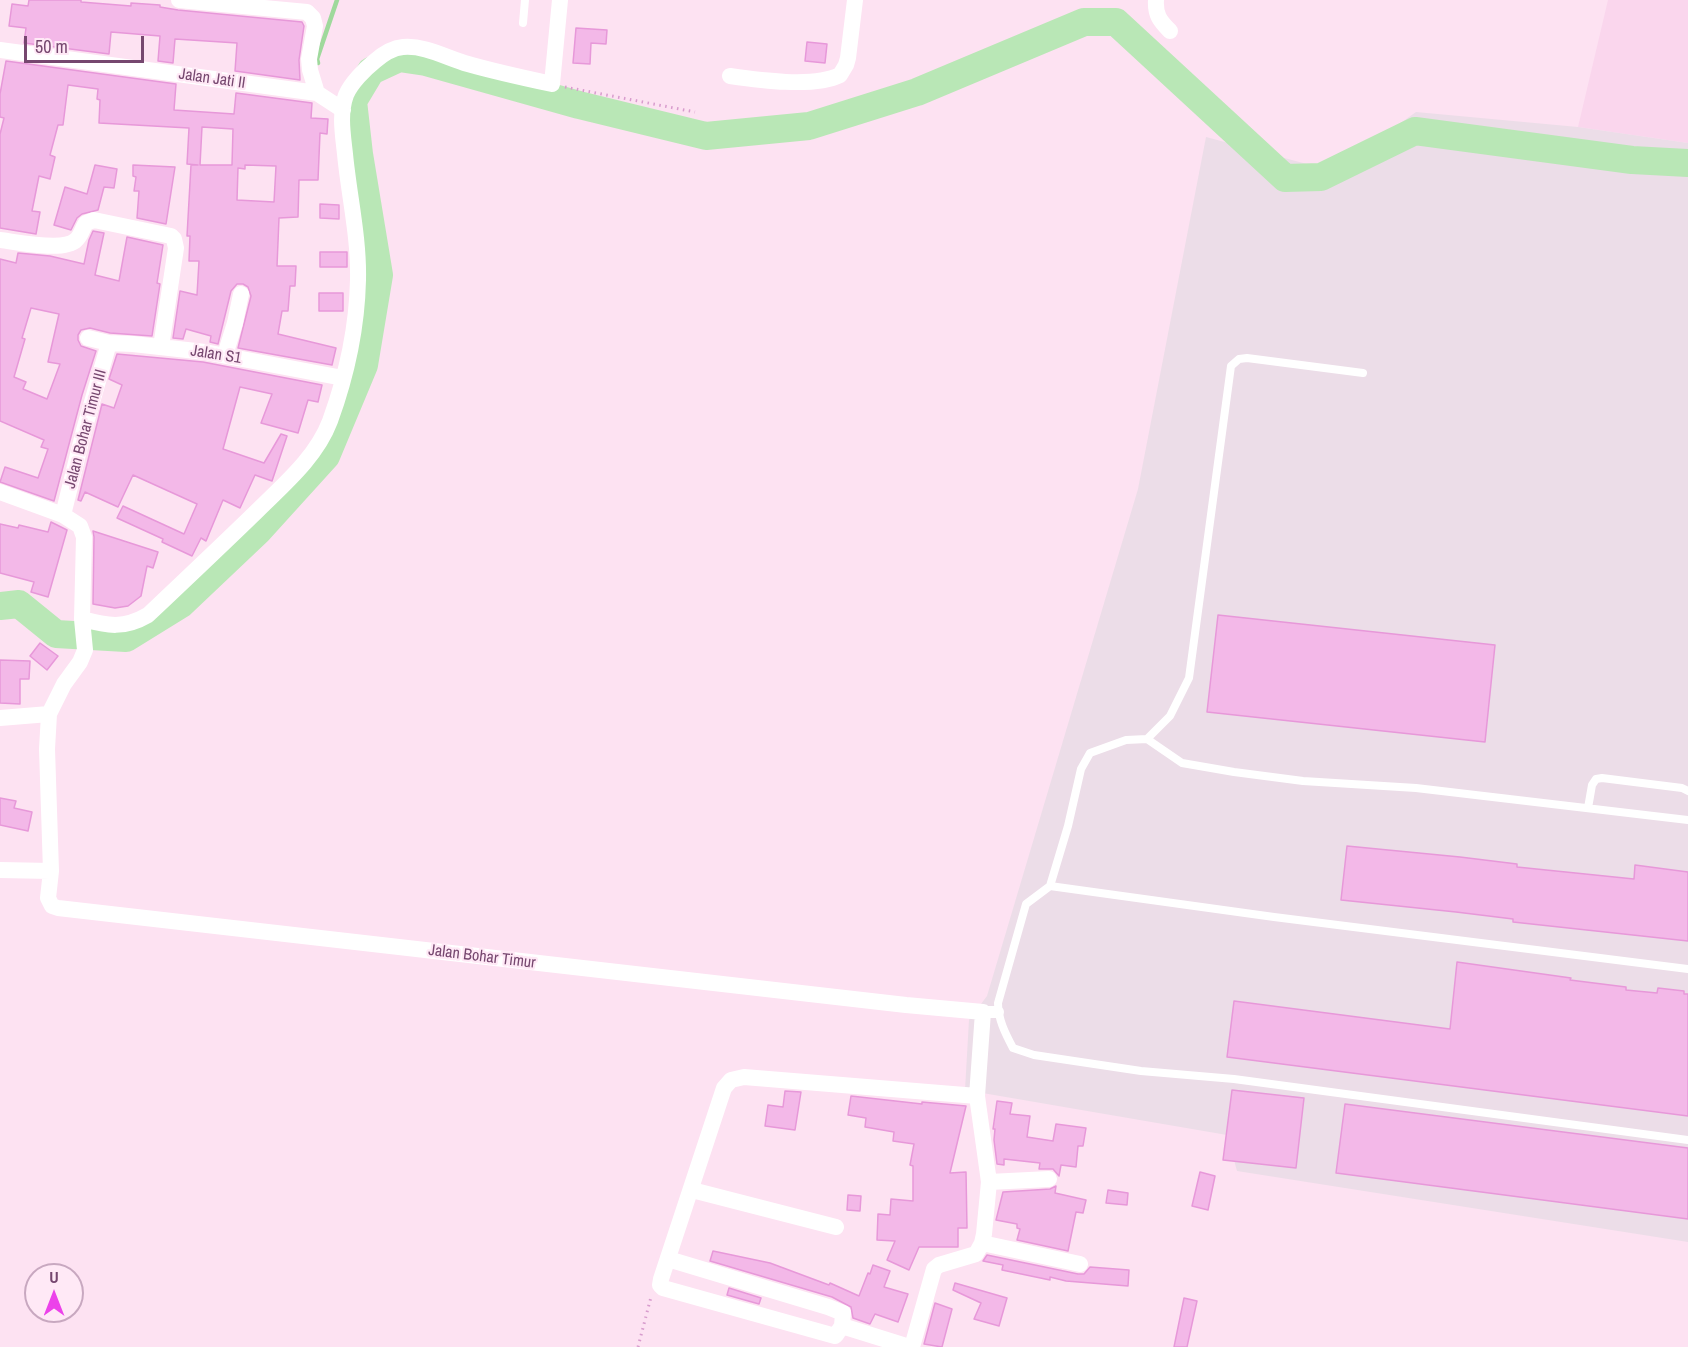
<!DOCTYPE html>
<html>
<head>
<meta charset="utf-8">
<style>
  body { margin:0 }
  #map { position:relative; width:1688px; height:1347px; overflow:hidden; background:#fde2f2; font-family:"Archivo Narrow",sans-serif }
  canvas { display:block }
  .north { position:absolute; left:24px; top:1263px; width:60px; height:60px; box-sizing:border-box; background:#ffe9f6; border:2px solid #c8a8c0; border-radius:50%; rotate:0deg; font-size:16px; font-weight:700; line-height:24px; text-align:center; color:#76476f }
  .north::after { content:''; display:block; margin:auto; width:21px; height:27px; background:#ec42ea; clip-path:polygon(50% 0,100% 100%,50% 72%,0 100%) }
  .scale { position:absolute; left:24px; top:36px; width:120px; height:27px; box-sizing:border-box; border:3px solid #76476f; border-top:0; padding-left:8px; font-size:18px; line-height:21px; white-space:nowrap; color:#76476f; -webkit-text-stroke:4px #ffe9f6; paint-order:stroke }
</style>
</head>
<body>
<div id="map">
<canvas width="1688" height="1347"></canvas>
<div class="north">U</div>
<div class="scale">50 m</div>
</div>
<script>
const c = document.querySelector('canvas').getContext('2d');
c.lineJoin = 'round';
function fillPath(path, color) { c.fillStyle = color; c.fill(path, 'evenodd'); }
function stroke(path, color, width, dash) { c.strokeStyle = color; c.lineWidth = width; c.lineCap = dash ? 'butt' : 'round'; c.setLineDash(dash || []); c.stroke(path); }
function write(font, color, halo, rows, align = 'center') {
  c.font = font + ' "Archivo Narrow",sans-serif'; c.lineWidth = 4.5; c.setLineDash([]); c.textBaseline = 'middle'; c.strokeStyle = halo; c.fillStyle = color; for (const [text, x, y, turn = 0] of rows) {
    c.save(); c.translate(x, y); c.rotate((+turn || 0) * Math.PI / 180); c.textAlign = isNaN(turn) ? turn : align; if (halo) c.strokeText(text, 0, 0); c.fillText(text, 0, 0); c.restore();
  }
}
const residential = new Path2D(`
  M 1608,0 L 1688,0 L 1688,143 L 1578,127 Z`);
const industrial = new Path2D(`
  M 1416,112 L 1578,127 L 1688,143 L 1688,1242 L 1237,1171 L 1227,1135 L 965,1090 L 969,1020 L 987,996 L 1138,489 L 1206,137 L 1333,171 Z`);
const stream = new Path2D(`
  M 318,63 L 317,59 L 337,0`);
const river = new Path2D(`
  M 0,606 L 19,604 L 56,634 L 126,638 L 181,604 L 258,531 L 326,456 L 364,365 L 379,275 L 359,154 L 353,101 L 371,71 L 399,58 L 426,62 L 579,105 L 706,136 L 809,126 L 917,92 L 1084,22 L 1116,22 L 1285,178 L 1321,177 L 1415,131 L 1632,160 L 1688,163`);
const building = new Path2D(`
  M 29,0 L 81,0 L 81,2 L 131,6 L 131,3 L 160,5 L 160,7 L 178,10 L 302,22 L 304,26 L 299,60 L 300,80 L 235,71 L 237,43 L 175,39 L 173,63 L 158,61 L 160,36 L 111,32 L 109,54 L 24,43 L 26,28 L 9,26 L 12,4 L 28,6 Z
  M 576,28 L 607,30 L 606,44 L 591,43 L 590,64 L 573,63 Z
  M 807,42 L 827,44 L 825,63 L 805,61 Z
  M 6,61 L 176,84 L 174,110 L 234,114 L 236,93 L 312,103 L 311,118 L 328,119 L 327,134 L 320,133 L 318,180 L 299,180 L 298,217 L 279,218 L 277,266 L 296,266 L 295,286 L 290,286 L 288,311 L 282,311 L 278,334 L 336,348 L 332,365 L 238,348 L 251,296 L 248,287 L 243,284 L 237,284 L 231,291 L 218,344 L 210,342 L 211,336 L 186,329 L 183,339 L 173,338 L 180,291 L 197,295 L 199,261 L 189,261 L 190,236 L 187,236 L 191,165 L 198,165 L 187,164 L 189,128 L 99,123 L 100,100 L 97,99 L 98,89 L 68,85 L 63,125 L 58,125 L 50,155 L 55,157 L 50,179 L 39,176 L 32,211 L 40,212 L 36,234 L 0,228 L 0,134 L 4,118 L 0,117 L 0,94 ZM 202,127 L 233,129 L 232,165 L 200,165 ZM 245,165 L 276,166 L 274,202 L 237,200 L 238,168 L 245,169 Z
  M 95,165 L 117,169 L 114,188 L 104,187 L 98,210 L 82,214 L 77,218 L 71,230 L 54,225 L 65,187 L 87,194 Z
  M 133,165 L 175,167 L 166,224 L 137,218 L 139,191 L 134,191 L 136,177 L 133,176 Z
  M 320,204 L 339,205 L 339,219 L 320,218 Z
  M 93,231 L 104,233 L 95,275 L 119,281 L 127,237 L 163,245 L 157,283 L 160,284 L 152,336 L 110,333 L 90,328 L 81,330 L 78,335 L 78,340 L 81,346 L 96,351 L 82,395 L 54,501 L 0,482 L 5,467 L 38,478 L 48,449 L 41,447 L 44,440 L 0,421 L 0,259 L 16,263 L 18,253 L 50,256 L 84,264 L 89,240 ZM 31,308 L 59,314 L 48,362 L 60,364 L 47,399 L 23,389 L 26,382 L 14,377 L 25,339 L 22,338 Z
  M 320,252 L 347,252 L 347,267 L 320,267 Z
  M 319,293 L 343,293 L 343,311 L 319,311 Z
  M 117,354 L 203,362 L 322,385 L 318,402 L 308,400 L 298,433 L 261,423 L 272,394 L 240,387 L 223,449 L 264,463 L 281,434 L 287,436 L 272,481 L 255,475 L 240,508 L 223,500 L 206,541 L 201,538 L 192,556 L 162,542 L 163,539 L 117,518 L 123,506 L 184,534 L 197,504 L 133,475 L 118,507 L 85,492 L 81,501 L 78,500 L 102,404 L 114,408 L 122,385 L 109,379 Z
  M 51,522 L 67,530 L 48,597 L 31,592 L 34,582 L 0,573 L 0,524 L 18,528 L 19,525 L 48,532 Z
  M 93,531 L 158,552 L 153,568 L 147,566 L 141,596 L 128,606 L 115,608 L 93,604 L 94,537 Z
  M 1218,615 L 1495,645 L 1485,742 L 1207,712 Z
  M 40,643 L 58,656 L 47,670 L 30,656 Z
  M 0,660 L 30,661 L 29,679 L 20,679 L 20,704 L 0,703 Z
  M 0,798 L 16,801 L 14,808 L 32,812 L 28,831 L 0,825 Z
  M 1347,846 L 1460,857 L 1517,864 L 1517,867 L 1634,879 L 1635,865 L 1688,872 L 1688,941 L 1513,922 L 1513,919 L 1456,912 L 1341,900 Z
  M 1457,962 L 1571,978 L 1570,980 L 1626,987 L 1626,990 L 1657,993 L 1658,988 L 1684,991 L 1684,994 L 1688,994 L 1688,1116 L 1227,1057 L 1234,1001 L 1450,1029 Z
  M 1232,1090 L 1304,1098 L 1296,1168 L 1223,1160 Z
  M 785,1091 L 801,1092 L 795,1130 L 765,1126 L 768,1105 L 783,1107 Z
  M 851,1096 L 922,1104 L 922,1102 L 966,1106 L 950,1173 L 966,1172 L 967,1228 L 958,1228 L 958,1247 L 919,1247 L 909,1270 L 887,1260 L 895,1241 L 877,1240 L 878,1214 L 890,1215 L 891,1199 L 913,1201 L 913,1166 L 910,1165 L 914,1144 L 893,1141 L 894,1132 L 865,1127 L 866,1118 L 848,1115 Z
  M 997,1101 L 1012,1103 L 1010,1114 L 1030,1116 L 1027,1137 L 1053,1141 L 1056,1124 L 1086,1128 L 1083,1146 L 1078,1146 L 1076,1167 L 1061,1165 L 1059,1176 L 1053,1169 L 1039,1169 L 1040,1163 L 1004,1159 L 1004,1165 L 997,1164 L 994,1140 L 995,1129 L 993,1129 Z
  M 1345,1104 L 1688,1148 L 1688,1219 L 1336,1173 Z
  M 1200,1172 L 1215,1176 L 1208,1210 L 1192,1206 Z
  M 1056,1186 L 1055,1193 L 1086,1200 L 1083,1213 L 1076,1212 L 1068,1251 L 1017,1240 L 1020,1229 L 1017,1228 L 1017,1224 L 996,1220 L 1003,1192 L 1050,1189 Z
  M 1108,1190 L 1128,1193 L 1127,1205 L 1106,1203 Z
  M 848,1195 L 861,1196 L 860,1211 L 847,1210 Z
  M 713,1251 L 770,1263 L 829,1285 L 830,1283 L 859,1296 L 868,1273 L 870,1274 L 873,1265 L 890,1271 L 884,1287 L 908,1294 L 898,1322 L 875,1314 L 870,1324 L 853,1318 L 851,1307 L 832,1297 L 710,1261 Z
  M 987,1255 L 1078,1274 L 1084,1274 L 1090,1267 L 1129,1270 L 1128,1286 L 1066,1281 L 1050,1277 L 1050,1280 L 1002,1270 L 1003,1265 L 983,1261 Z
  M 955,1283 L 1007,1298 L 999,1326 L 974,1319 L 981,1303 L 953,1290 Z
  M 729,1288 L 761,1298 L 759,1304 L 727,1295 Z
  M 1184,1298 L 1197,1301 L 1187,1347 L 1174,1347 Z
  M 935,1303 L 952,1309 L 942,1347 L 924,1344 Z`);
const path = new Path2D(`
  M 565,87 L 695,112
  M 638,1347 L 651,1297`);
const service = new Path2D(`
  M 523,23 L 525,0
  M 1363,373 L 1247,358 L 1239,359 L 1231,366 L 1189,678 L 1170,716 L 1147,739 L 1126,740 L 1090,753 L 1081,769 L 1068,826 L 1050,886 L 1026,904 L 998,1003 C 998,1019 1005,1033 1013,1048 L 1034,1055 L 1141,1071 L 1234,1079 L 1688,1140
  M 1147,739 L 1182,763 L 1234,772 L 1303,781 L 1416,788 L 1688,820
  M 1588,808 L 1592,785 L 1596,779 L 1602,778 L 1682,788 L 1688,791
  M 1050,886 L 1274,917 L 1688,969`);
const pedestrian = new Path2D(`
  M 983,1012 L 998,1012`);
const minor = new Path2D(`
  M 179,0 L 307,12 L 313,18 L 315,26 L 309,59 L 310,70 L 317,93 L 343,110
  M 1156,0 C 1155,15 1160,21 1170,31
  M 0,50 L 317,93
  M 730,76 C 758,80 814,88 840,75 L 846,65 L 848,58 L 855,0
  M 0,240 C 17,242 64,252 76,240 C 81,236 82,229 86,223 L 94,220 L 171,236 L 174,239 L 176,248 L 161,347
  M 88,338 L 109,343 L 133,344 L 205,352 L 343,378
  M 225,355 L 235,323 L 241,294
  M 0,492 L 63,515 L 80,526 L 84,537 L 82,619 L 85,650 L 80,662 L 64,684 L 49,714 L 47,749 L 51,871 L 48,898 L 52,906 L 58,908 L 906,1005 L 983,1012 L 977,1096 L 989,1182 L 984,1234 L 982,1243 L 976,1254 L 939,1265 L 934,1269 L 912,1347
  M 63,515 L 84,430 L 109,343
  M 82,619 C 108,626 124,629 148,615 C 184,581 220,547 256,512 C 283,485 316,458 330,421 C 346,377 357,327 358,280 C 359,237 349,196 345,154 C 343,135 339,114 346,95 C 351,83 365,69 375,61 C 383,54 392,48 403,47 C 425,45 447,58 468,64 C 496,72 524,78 552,84 L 560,0
  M 0,718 L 49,714
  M 0,870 L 51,871
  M 989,1182 L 1049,1179
  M 692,1190 L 836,1227
  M 982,1243 L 1080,1264
  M 668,1259 L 828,1307 L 843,1313 L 842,1326
  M 836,1335 L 842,1326 L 909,1347
  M 835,1336 L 663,1288 L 660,1285 L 661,1279 L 724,1088 L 731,1080 L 744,1077 L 977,1096`);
const streetNames = [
  ["Jalan Jati II",212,79,8],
  ["Jalan S1",216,355,9],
  ["Jalan Bohar Timur III",86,429,-75],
  ["Jalan Bohar Timur",482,957,7]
];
fillPath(residential, '#fad6ed');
fillPath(industrial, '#ecdde8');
stroke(stream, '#9fd99c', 4.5);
stroke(river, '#b9e7b6', 28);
fillPath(building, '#f3b8e8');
stroke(building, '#e798d9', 1.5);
stroke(path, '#d89ccd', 3, [1.5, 4.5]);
stroke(service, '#fff', 8);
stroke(pedestrian, '#fff', 12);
stroke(minor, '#fff', 16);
write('16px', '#76476f', '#ffe9f6', streetNames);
</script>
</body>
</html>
